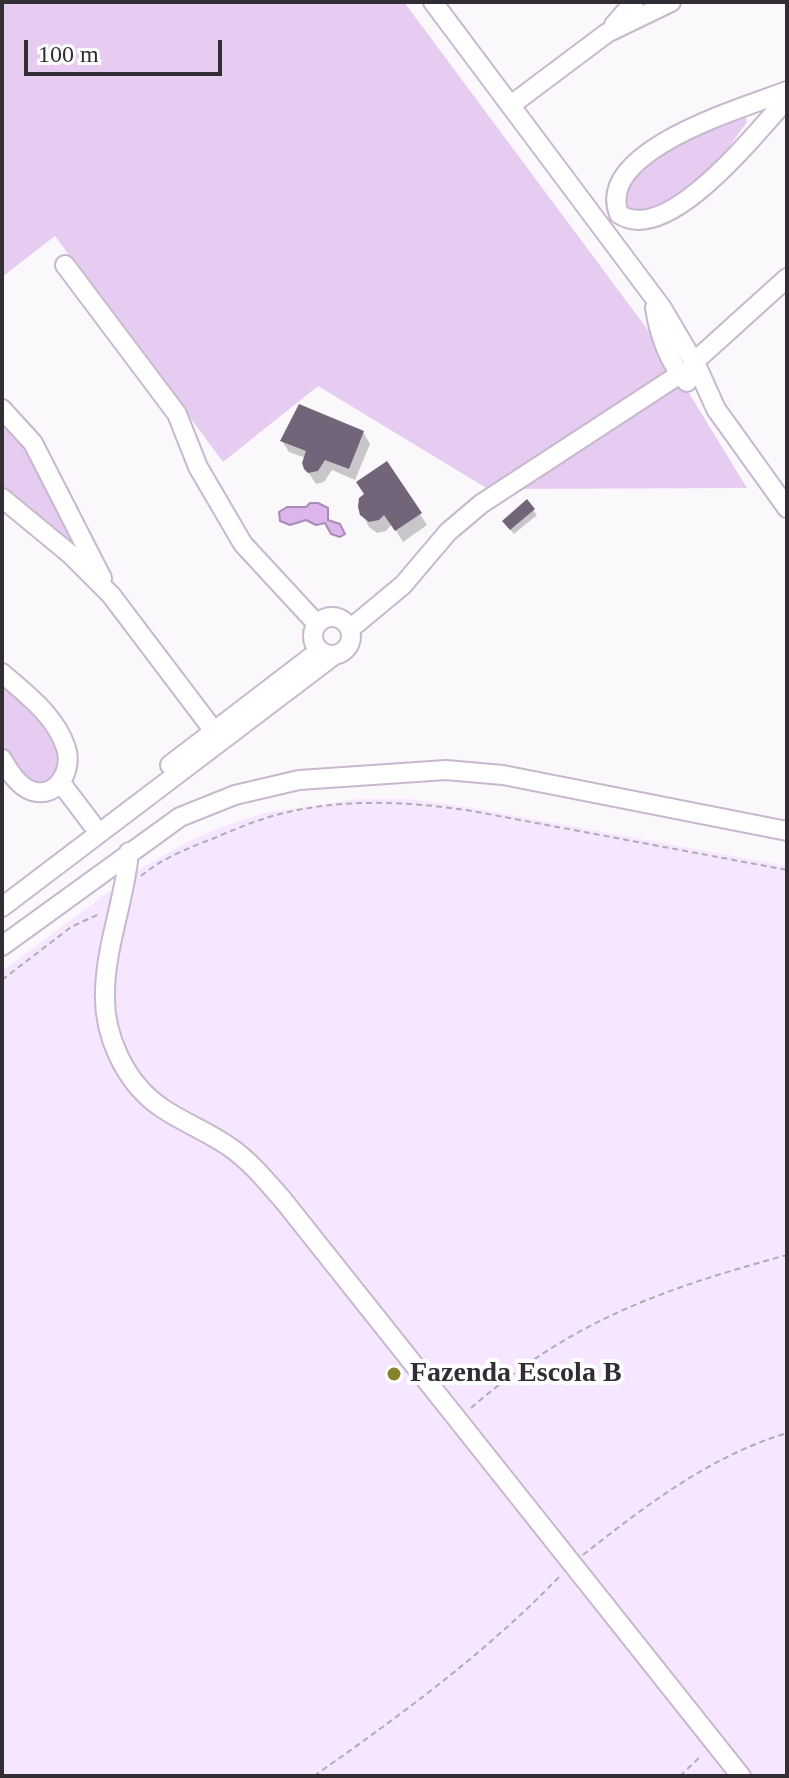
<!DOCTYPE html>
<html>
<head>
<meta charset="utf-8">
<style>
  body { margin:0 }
  #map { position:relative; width:789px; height:1778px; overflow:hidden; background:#fbf8fc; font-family:Georgia,serif }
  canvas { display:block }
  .frame { position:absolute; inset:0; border:4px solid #322c35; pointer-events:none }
  .scale { position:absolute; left:24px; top:40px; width:198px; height:36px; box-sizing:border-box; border:4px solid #322c35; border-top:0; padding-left:10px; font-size:24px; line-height:28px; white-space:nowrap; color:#322c35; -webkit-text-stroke:6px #fff; paint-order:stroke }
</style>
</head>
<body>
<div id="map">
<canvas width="789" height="1778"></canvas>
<div class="frame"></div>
<div class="scale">100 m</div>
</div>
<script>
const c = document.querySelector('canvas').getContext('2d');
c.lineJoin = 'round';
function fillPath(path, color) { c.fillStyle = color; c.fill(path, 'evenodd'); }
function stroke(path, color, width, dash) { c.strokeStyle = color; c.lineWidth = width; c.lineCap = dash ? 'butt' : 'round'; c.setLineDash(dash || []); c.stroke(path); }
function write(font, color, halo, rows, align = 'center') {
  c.font = font + ' Georgia,serif'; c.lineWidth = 8; c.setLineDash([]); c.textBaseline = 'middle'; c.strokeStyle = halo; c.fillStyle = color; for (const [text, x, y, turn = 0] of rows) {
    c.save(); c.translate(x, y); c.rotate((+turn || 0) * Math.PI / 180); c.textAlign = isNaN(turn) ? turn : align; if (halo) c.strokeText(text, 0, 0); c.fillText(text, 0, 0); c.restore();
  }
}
const built = new Path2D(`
  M 358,799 L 409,799 L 468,807 L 787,866 L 787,1776 L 2,1776 L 2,971 L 138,870 L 184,844 L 216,829 L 264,813 Z`);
const green = new Path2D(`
  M 2,2 L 404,2 L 662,349 L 747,488 L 488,489 L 318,386 L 223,462 L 55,236 L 2,277 Z
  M 741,117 L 746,117 L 747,122 L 713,169 L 660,210 L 638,216 L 624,206 L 627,186 L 666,149 L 705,129 L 724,125 Z
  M 2,417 L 29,447 L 74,541 L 72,544 L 69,545 L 2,491 Z
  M 2,680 C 29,705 51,728 66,763 L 46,784 L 38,786 L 25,779 L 2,747 Z`);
const water = new Path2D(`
  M 310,503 L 318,503 L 328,508 L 328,520 L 340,524 L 345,534 L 340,537 L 331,534 L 325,523 L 316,525 L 306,520 L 290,525 L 280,521 L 279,512 L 287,507 L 306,507 Z`);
const shadow = new Path2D(`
  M 363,432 L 370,444 L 355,480 L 332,470 L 324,482 L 316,484 L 306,469 L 306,458 L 289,452 L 282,441 Z
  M 387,463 L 427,525 L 403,542 L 392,524 L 386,531 L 377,533 L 369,527 L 362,514 Z
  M 527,502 L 537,515 L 514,534 L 507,526 Z`);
const building = new Path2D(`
  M 299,404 L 364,431 L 349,469 L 325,460 L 318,471 L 308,473 L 304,469 L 302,463 L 306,451 L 280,441 Z
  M 387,461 L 422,513 L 395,531 L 384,515 L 379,520 L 369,522 L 360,515 L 358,507 L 359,498 L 364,494 L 356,482 Z
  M 527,499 L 535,509 L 510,530 L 502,521 Z`);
const path = new Path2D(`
  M 141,876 C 161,859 188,848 212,839 C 233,830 254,821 276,815 C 340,798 407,801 472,811 L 787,870
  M 2,980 L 71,927 L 99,914
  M 471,1408 C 571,1321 662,1289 787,1255
  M 583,1555 C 645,1506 710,1456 787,1433
  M 314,1776 C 401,1715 487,1652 561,1575
  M 680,1776 L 702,1755`);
const minor = new Path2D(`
  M 433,2 L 662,308 L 698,369 L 716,409 L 787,508
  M 614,25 L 634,2
  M 787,91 C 746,107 594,150 619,214 C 668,247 757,131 787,99
  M 511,105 L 607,33 L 671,2
  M 65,265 L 177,414 L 198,467 L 243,544 L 317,624
  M 655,308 C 659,334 669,363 687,382
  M 2,409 L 33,443 L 102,578
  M 2,498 L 70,554 L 111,595 L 214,731
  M313 636a19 19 0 1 1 38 0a19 19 0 1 1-38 0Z
  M 350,629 L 403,585 L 448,532 L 481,504 L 680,374 L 691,375 L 694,362 L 787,278
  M 2,673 C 26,694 56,716 66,748 C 73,769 58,799 32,791 C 18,786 9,771 2,759
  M 170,765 L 319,651
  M 61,783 L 92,824
  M 129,852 C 125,899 106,944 105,991 C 103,1035 125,1083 162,1108 C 184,1123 209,1132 231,1148 C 251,1162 267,1182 283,1200 L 741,1776
  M 2,907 L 333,656
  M 2,946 L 180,817 L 235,795 L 299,780 L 446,770 L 503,775 L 787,831`);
const markers = [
  [394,1374,8,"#87822a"]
];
const poiNames = [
  ["Fazenda Escola B",410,1374]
];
fillPath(built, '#f7e6ff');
fillPath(green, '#e5ccf0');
fillPath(water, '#dbb5eb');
stroke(water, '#a88cb4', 2);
fillPath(shadow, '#0003');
fillPath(building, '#726479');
stroke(minor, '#c7b8ce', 22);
stroke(path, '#b0acb1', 2, [6, 4]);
stroke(minor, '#fff', 18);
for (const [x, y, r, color] of markers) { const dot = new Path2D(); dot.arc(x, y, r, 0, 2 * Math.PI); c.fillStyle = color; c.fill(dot); stroke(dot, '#fff', 3); }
write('bold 28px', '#322c35', '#fff', poiNames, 'left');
</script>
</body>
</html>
